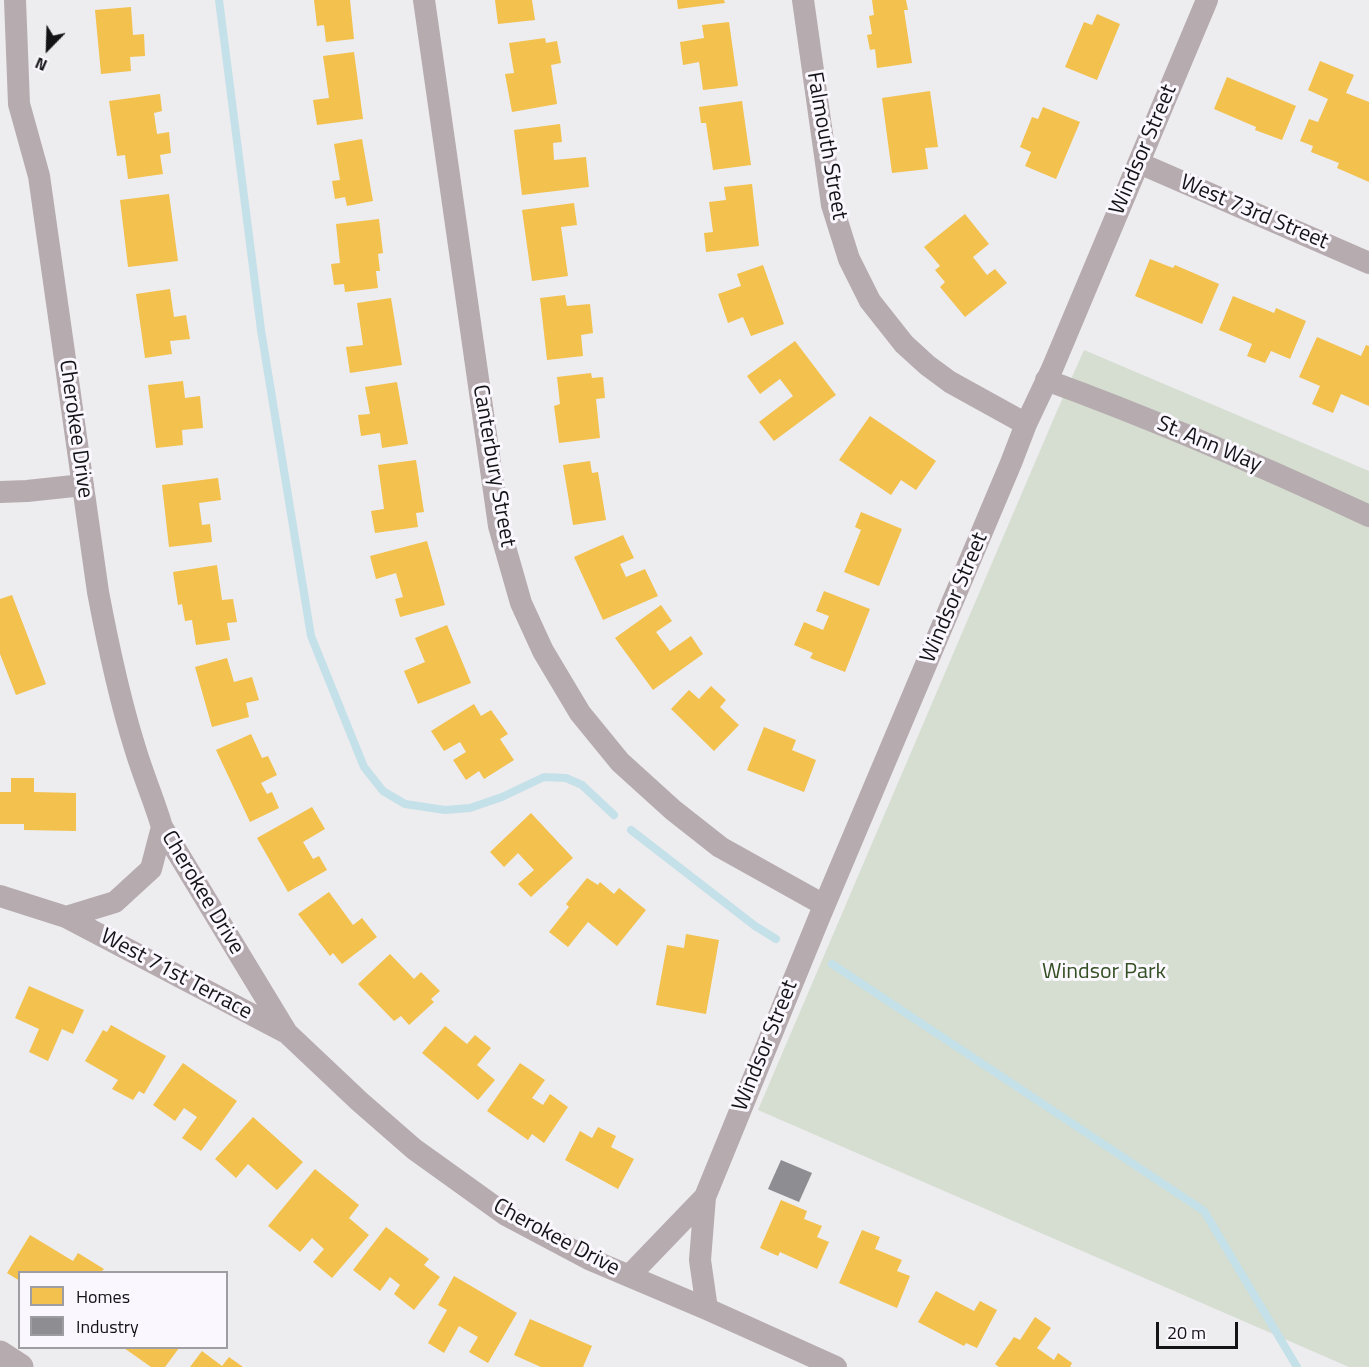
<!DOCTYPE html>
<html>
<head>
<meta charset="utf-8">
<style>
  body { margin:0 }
  #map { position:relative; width:1369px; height:1367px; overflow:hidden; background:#edecef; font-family:"Titillium Web",sans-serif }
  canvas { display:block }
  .legend { position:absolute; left:18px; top:1271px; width:210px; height:78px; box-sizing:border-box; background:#faf8fe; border:2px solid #9e9da1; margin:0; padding:8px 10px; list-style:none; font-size:18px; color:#141416 }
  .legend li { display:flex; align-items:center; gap:12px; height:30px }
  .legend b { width:30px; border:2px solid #9e9da1 }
  .north { position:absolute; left:18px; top:18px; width:60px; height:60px; -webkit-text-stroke:4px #faf8fe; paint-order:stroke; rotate:203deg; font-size:16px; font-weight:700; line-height:24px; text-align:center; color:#141416 }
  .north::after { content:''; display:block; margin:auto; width:21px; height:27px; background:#141416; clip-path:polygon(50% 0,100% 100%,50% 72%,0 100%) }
  .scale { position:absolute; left:1156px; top:1322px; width:82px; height:27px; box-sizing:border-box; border:3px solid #141416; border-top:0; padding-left:8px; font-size:18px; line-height:21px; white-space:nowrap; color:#141416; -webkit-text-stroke:4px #faf8fe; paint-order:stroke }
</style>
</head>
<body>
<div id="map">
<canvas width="1369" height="1367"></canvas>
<ul class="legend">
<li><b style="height:16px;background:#f2c14e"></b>Homes</li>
<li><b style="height:16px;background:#8d8d92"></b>Industry</li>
</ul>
<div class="north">N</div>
<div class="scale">20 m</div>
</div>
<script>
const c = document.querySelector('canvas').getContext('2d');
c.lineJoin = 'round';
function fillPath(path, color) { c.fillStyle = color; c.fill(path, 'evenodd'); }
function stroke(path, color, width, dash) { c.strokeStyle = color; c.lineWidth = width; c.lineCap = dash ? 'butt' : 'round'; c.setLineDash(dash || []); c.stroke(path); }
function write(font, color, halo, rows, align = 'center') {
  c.font = font + ' "Titillium Web",sans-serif'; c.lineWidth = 6; c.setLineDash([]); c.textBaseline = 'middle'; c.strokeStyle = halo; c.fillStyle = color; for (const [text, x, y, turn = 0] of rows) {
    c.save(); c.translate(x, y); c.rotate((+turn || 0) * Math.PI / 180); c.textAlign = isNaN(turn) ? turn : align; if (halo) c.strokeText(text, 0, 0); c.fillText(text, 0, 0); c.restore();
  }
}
const green = new Path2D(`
  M 1084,350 L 1369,471 L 1369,1367 L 1349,1367 L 758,1110 L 1057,411 Z`);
const homes = new Path2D(`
  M 314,0 L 350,0 L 354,39 L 326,42 L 324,25 L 317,26 Z
  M 495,0 L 532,0 L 535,20 L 498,24 Z
  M 677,0 L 724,0 L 725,3 L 678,9 Z
  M 872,0 L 906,0 L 908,10 L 904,10 L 912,63 L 877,68 L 875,49 L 870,50 L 867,35 L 872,34 L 869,16 L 874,15 Z
  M 131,7 L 133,35 L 144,34 L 145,56 L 130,57 L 131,71 L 101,74 L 95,10 Z
  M 1097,14 L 1120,24 L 1097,80 L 1065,67 L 1084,22 L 1092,25 Z
  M 729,22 L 738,86 L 703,90 L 699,62 L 683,65 L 680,42 L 704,38 L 702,25 Z
  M 545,38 L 546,43 L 557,41 L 561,63 L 551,65 L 557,104 L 512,112 L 505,74 L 514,73 L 509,43 Z
  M 354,52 L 363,119 L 317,125 L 313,100 L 329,98 L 323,56 Z
  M 1320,61 L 1354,75 L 1346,93 L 1369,102 L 1369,182 L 1337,168 L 1339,163 L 1311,152 L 1313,146 L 1300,141 L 1309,119 L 1318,122 L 1328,99 L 1308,90 Z
  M 1227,77 L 1296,106 L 1282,140 L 1255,130 L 1256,127 L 1214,109 Z
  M 930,91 L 938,147 L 925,148 L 928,169 L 892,173 L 882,98 Z
  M 160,94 L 162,111 L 154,113 L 157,134 L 169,132 L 171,153 L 160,155 L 163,174 L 128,179 L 125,155 L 117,156 L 109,101 Z
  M 742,101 L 751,165 L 713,170 L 706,123 L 701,123 L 699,107 Z
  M 1043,107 L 1080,122 L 1056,179 L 1025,166 L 1031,152 L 1020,147 L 1032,117 L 1038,119 Z
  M 560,124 L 562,142 L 553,143 L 554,160 L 586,157 L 589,187 L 522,195 L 514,130 Z
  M 362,139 L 373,201 L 347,206 L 345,197 L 335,199 L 332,181 L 340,180 L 334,144 Z
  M 752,184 L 759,246 L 706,252 L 704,233 L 713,232 L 709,202 L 726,200 L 724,187 Z
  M 169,194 L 178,261 L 128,267 L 120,200 Z
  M 574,203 L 577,225 L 561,227 L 568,276 L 532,281 L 522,210 Z
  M 965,214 L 989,244 L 973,257 L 987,275 L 995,269 L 1007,283 L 965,317 L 940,287 L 945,282 L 935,270 L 940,266 L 924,247 Z
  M 379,219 L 383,253 L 378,254 L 380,271 L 376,271 L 378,288 L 345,292 L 344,284 L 334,285 L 331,264 L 340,263 L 336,224 Z
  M 1150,259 L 1173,268 L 1175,265 L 1219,284 L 1202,324 L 1135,296 Z
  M 763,265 L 784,324 L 751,336 L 743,317 L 728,323 L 718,294 L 741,286 L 737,274 Z
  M 170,289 L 174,317 L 186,315 L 190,339 L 170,341 L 172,354 L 145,358 L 136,294 Z
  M 565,295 L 567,306 L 590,304 L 593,333 L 581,335 L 583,356 L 547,360 L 540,298 Z
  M 1233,296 L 1274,313 L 1276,308 L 1306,321 L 1290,359 L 1271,351 L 1265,363 L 1247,356 L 1252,344 L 1219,330 Z
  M 391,298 L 402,365 L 350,373 L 346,347 L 363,345 L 357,303 Z
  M 1317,337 L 1361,356 L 1366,345 L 1369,346 L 1369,406 L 1341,394 L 1333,413 L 1312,404 L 1320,386 L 1299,377 Z
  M 795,341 L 836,395 L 774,441 L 759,422 L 793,396 L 780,379 L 760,394 L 747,376 Z
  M 591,373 L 592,378 L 603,377 L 605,398 L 596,399 L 600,438 L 559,443 L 554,406 L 560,404 L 557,377 Z
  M 183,381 L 185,398 L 200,396 L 203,428 L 182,430 L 183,445 L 156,448 L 148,385 Z
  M 397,382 L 408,444 L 382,448 L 380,433 L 361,436 L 358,415 L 370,414 L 365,387 Z
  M 870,416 L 936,461 L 916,490 L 901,480 L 891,495 L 839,460 Z
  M 416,460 L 424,512 L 416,513 L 418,527 L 375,533 L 371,511 L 384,509 L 378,465 Z
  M 590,461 L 592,473 L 598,472 L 606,520 L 573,525 L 563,465 Z
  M 218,478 L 221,500 L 199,503 L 202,525 L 210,524 L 212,542 L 169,547 L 162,485 Z
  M 861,512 L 902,529 L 879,586 L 844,572 L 861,530 L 855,527 Z
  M 623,535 L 634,558 L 620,564 L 626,577 L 645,569 L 658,596 L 603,620 L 574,557 Z
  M 427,541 L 445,605 L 400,617 L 395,599 L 403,597 L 396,573 L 376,579 L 370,556 Z
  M 217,565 L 222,600 L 233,599 L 237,622 L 227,623 L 230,640 L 196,645 L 192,620 L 185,621 L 182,604 L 178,605 L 173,572 Z
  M 824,591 L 870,609 L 845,672 L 810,658 L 813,653 L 794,645 L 804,622 L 823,630 L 829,616 L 816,611 Z
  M 12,595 L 46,684 L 16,695 L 0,654 L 0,599 Z
  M 661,605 L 672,621 L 656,632 L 670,651 L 691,636 L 703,654 L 653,690 L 615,638 Z
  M 447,625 L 471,683 L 418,704 L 404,671 L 425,662 L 415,638 Z
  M 227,658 L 234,682 L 252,677 L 259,700 L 246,703 L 249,717 L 212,727 L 195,667 Z
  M 711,686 L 726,700 L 720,707 L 739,725 L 714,751 L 671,709 L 689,690 L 699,699 Z
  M 474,704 L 481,716 L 491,710 L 508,734 L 500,739 L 514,760 L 484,779 L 479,771 L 466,780 L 453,760 L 466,752 L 460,742 L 444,751 L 431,731 Z
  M 764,727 L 796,740 L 792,750 L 816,760 L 804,792 L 747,770 Z
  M 251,734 L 262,758 L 268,756 L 277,775 L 261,783 L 267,794 L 272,792 L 279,808 L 250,822 L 216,750 Z
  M 11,778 L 34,778 L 34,792 L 76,793 L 76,831 L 24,830 L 24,824 L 0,824 L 0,792 L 11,792 Z
  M 312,807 L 325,829 L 303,842 L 313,859 L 319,856 L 327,870 L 288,892 L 257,838 Z
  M 531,813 L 573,858 L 531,897 L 518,884 L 534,870 L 518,853 L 504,867 L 490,852 Z
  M 587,878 L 598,885 L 600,882 L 614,894 L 619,888 L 646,910 L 617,946 L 588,922 L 568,947 L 549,932 L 569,907 L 566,904 Z
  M 329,892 L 353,925 L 362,918 L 377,937 L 342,964 L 333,953 L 330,956 L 298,914 Z
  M 686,934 L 719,940 L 706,1014 L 656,1005 L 667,945 L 684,948 Z
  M 390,954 L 414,979 L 421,972 L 440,991 L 431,999 L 434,1002 L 409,1025 L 401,1016 L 394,1021 L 358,984 Z
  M 29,986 L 84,1010 L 73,1034 L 62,1029 L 48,1061 L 29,1052 L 39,1029 L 15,1018 Z
  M 111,1025 L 166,1056 L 144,1094 L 139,1091 L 133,1100 L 112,1089 L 118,1080 L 85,1061 L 103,1030 L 107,1032 Z
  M 445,1026 L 467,1044 L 475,1035 L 491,1048 L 477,1065 L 495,1080 L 478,1100 L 422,1053 Z
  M 183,1063 L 237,1101 L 201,1151 L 182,1138 L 197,1117 L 184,1108 L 175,1121 L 153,1105 Z
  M 520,1063 L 545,1080 L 532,1098 L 543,1105 L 550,1094 L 568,1107 L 544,1143 L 532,1134 L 528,1140 L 487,1111 Z
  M 253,1117 L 303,1162 L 277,1190 L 248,1164 L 236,1178 L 215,1159 Z
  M 598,1127 L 616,1136 L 611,1147 L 634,1159 L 618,1189 L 565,1160 L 580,1131 L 592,1138 Z
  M 315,1169 L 359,1205 L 349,1218 L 369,1235 L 332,1278 L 313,1262 L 324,1249 L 312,1238 L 300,1252 L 268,1226 Z
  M 781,1200 L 807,1211 L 804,1219 L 822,1226 L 817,1237 L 829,1242 L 817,1269 L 780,1252 L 778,1256 L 760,1248 Z
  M 386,1227 L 429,1259 L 424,1265 L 440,1277 L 414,1310 L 394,1294 L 400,1285 L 390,1277 L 380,1291 L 353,1270 Z
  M 862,1230 L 880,1237 L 875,1249 L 902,1260 L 897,1271 L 910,1276 L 897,1308 L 839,1283 Z
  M 30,1235 L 73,1261 L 78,1253 L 104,1269 L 101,1272 L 20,1272 L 20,1281 L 7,1273 Z
  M 454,1276 L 517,1313 L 488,1363 L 469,1352 L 478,1337 L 459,1326 L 444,1353 L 428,1343 L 447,1310 L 438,1305 Z
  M 936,1291 L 974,1311 L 980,1301 L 997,1310 L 977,1348 L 966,1343 L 964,1346 L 918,1322 Z
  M 1035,1317 L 1051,1328 L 1037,1348 L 1054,1360 L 1058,1353 L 1072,1363 L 1070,1367 L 999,1367 L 995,1364 L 1014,1337 L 1020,1340 Z
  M 530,1319 L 592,1346 L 583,1367 L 541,1367 L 514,1355 Z
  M 124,1348 L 179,1348 L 165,1367 L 151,1367 Z
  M 202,1351 L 222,1366 L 229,1357 L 243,1367 L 190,1367 Z`);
const industry = new Path2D(`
  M 781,1160 L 812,1173 L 799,1202 L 768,1189 Z`);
const stream = new Path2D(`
  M 219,0 L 261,330 L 311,636 L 364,767 L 383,791 L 405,804 L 445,810 L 470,808 L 502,797 L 544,777 L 566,778 L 582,785 L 614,815
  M 631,830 L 755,926 L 776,939
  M 832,964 L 1204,1211 L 1297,1367`);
const minor = new Path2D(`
  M 15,0 L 19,104 L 39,176 L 98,592 C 108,645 119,697 135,748 C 143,775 154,800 162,827 L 287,1033 L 359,1101 L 414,1149 L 506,1215 L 589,1259 L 707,1309 L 836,1367
  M 424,0 L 499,526 L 521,603 L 543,651 L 580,713 L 620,762 L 673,810 L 720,847 L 824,905
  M 803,0 L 832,205 L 849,259 L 870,301 L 904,344 L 927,365 L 950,382 L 1026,424
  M 1139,163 L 1369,263
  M 1046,380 C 1156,420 1264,467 1369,516
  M 0,492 L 27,491 L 83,485
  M 0,896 L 66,917 L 285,1032
  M 66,917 L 115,902 L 151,869 L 162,827
  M 705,1197 L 700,1260 L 707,1309
  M 629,1276 L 705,1197 L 819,918 L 1011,463 L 1026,424 L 1052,369 L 1207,0`);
const tertiary = new Path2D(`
  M 0,1354 L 20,1367`);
const streetNames = [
  ["Falmouth Street",826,146,80],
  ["Windsor Street",1144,150,-67],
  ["West 73rd Street",1254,213,23],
  ["Cherokee Drive",75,429,82],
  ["St. Ann Way",1209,445,23],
  ["Canterbury Street",493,466,80],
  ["Windsor Street",955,598,-67],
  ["Cherokee Drive",202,893,59],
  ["West 71st Terrace",176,975,28],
  ["Windsor Street",766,1046,-68],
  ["Cherokee Drive",556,1238,28]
];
const parkNames = [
  ["Windsor Park",1104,973]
];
fillPath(green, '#d5ded1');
fillPath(homes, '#f2c14e');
fillPath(industry, '#8d8d92');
stroke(stream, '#c4e0e8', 8);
stroke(minor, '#b6abae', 22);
stroke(tertiary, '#b6abae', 27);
write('22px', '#141416', '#faf8fe', streetNames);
write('22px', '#344f23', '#faf8fe', parkNames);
</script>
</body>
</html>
